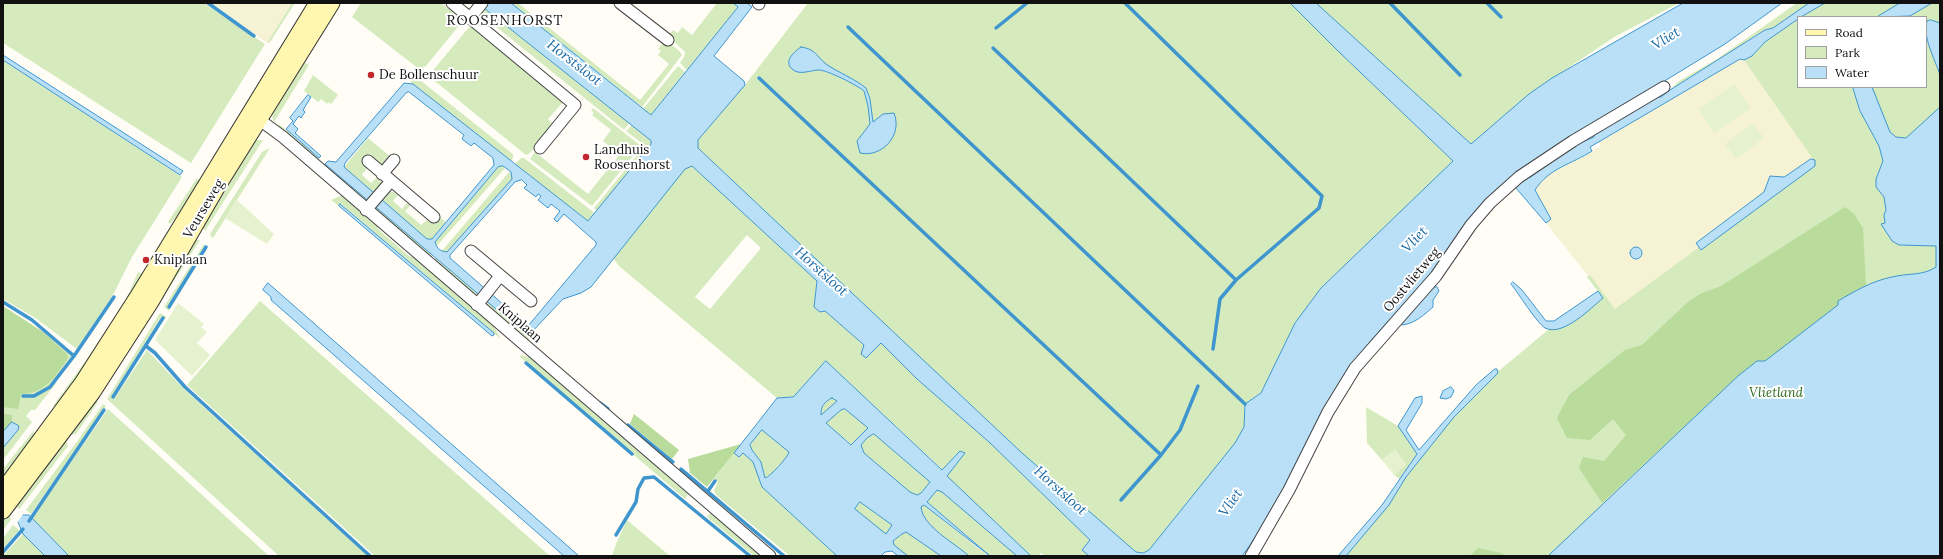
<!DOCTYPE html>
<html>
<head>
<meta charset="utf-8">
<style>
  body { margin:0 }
  #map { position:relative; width:1943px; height:559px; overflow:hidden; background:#fffdf5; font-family:Lora,serif }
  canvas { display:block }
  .frame { position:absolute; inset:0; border:4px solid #111; pointer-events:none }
  .legend { position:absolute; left:1797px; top:16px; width:130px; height:72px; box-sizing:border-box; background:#fff; border:1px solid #a0a0a0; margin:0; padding:5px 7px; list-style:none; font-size:12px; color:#111 }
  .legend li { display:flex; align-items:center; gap:8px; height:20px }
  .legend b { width:20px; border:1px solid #a0a0a0 }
</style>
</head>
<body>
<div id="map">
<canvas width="1943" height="559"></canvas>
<div class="frame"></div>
<ul class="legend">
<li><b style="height:5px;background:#fff6b0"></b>Road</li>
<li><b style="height:11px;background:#d5ebbd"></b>Park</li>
<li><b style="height:11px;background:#b9e0f7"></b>Water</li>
</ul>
</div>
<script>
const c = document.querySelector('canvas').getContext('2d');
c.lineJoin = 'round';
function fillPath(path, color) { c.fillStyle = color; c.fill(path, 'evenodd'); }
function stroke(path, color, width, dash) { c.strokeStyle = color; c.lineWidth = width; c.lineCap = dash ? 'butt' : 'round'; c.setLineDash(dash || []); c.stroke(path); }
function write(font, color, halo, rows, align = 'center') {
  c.font = font + ' Lora,serif'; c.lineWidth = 4; c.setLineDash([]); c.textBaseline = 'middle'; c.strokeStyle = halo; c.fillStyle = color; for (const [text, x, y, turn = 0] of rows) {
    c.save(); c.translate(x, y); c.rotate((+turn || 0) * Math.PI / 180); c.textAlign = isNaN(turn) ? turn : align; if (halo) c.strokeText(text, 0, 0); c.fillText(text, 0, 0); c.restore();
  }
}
const farmland = new Path2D(`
  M 212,3 L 292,3 L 267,43 Z
  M 1740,59 L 1744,60 L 1815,160 L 1811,159 L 1784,177 L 1773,175 L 1764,192 L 1696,243 L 1701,250 L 1620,316 L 1546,223 L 1551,219 L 1535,190 L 1542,179 L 1571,161 L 1579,159 L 1601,146 L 1599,142 Z`);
const green = new Path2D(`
  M 3,3 L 204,3 L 265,44 L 191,163 L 3,43 Z
  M 292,3 L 295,3 L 270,42 L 267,43 Z
  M 361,3 L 441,3 L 459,17 L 461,23 L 426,66 L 419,69 L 352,17 Z
  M 511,3 L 518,3 L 640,100 L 669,64 L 658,55 L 661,51 L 658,49 L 664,42 C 670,43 679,49 682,55 L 642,107 Z
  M 717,3 L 733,3 L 738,7 L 687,70 L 680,63 L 684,57 L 685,52 L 668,36 L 673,30 L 678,33 L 682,27 L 692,35 Z
  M 808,3 L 1290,3 L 1337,50 L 1453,161 L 1321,288 L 1295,323 L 1261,393 L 1245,404 L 1244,427 L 1235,443 L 1149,550 L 1143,553 L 1136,552 L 1022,453 L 698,148 L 698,140 L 745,85 Z
  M 1316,3 L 1679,3 L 1616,36 L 1529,94 L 1471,144 Z
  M 1797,3 L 1809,3 L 1773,28 L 1765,30 L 1670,90 L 1679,81 L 1717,59 Z
  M 1825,3 L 1940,3 L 1940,556 L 1343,556 L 1423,451 L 1477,389 L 1548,330 L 1556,329 L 1594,301 L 1603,298 L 1587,277 L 1590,275 L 1615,309 L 1815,162 L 1744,60 L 1752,56 L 1765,42 L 1798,19 L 1798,87 L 1926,87 L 1926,17 L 1801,17 Z
  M 484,7 L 629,123 L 625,129 L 623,129 L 479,13 Z
  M 470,26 L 564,101 L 548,119 L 554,125 L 529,154 L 526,155 L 431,78 L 430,74 Z
  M 3,60 L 182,177 L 132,257 L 113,295 L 77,349 L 34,317 L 3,299 Z
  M 304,62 L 309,65 L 274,122 C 265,104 293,75 304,62 Z
  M 678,66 L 685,72 L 651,115 L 643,109 Z
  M 411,73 L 513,154 L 513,158 L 511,161 L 411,84 Z
  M 313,75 L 338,95 L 331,104 L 328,102 L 327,104 L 321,99 L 318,102 L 304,91 Z
  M 593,108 L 641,146 L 592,206 L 530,159 L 535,152 L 588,194 L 620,154 L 603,141 L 611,130 L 592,115 L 594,113 L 591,110 Z
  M 279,124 L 319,158 L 317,160 L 279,128 Z
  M 632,125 L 651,141 L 651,144 L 648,148 L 626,131 Z
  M 368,138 L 392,158 L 384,167 L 364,163 L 367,168 L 362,175 L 371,183 L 377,177 L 382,183 L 382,186 L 374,194 L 344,167 Z
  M 253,140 L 263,140 L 205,231 L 202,226 Z
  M 270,148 L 213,238 L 211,237 L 210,234 L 262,152 Z
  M 643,148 L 646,150 L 597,211 L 594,208 Z
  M 521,158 L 524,158 L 592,211 L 594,213 L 588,221 L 515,164 Z
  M 325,164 L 369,201 L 367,203 L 325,169 Z
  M 503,166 L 505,168 L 436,247 L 435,242 L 498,167 Z
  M 692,166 L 817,281 L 814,304 L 820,312 L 825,311 L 864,345 L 861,354 L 866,358 L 881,343 L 917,379 L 989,442 L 1090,540 L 1082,550 L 1089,556 L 1046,556 L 1041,553 L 1038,556 L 1031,556 L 946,476 L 965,453 L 960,451 L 943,470 L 826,361 L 793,397 L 777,398 L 619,266 L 613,258 L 685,168 ZM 747,235 L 761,248 L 710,309 L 695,297 Z
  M 510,171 L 512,179 L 447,252 L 441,252 Z
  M 197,178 L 200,182 L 193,197 L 170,224 L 168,222 Z
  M 391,191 L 398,195 L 393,201 L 402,209 L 407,203 L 411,205 L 405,211 L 421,225 L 427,220 L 431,223 L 437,215 L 446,222 L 432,239 L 427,239 L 381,200 Z
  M 340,196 L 344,196 L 378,225 L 378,229 L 409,256 L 417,258 L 492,323 L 501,339 L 341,204 L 339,206 L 331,200 Z
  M 375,206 L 431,254 L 429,256 L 373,208 Z
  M 195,240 L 200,240 L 161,301 L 157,299 Z
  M 204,244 L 207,248 L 205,246 L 168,307 L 170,309 L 169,311 L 164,307 Z
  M 436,258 L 479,295 L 477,298 L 434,260 Z
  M 138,272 L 144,274 L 139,285 L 60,403 L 53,406 L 84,363 L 124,304 Z
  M 260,301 L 550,556 L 375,556 L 187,385 Z
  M 486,301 L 529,335 L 534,330 L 536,332 L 529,340 L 525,341 L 484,305 Z
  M 3,306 L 74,353 L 45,392 L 58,381 L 35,410 L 31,410 L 26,416 L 32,422 L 3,460 L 3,448 L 18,430 L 3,444 Z
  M 160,313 L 167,317 L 165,319 L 161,317 L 111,398 L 114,399 L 147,350 L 184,389 L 368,556 L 279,556 L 107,399 Z
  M 521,355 L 532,358 L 654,463 L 678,486 L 684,488 L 689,492 L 685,499 L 520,357 Z
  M 833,398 L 837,401 L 821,415 C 821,406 824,402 833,398 Z
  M 94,401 L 98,402 L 76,434 L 71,435 L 68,434 Z
  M 103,404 L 106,406 L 31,514 L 26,510 L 76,443 Z
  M 1366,407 L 1398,426 L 1417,454 L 1400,479 L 1394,475 L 1406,464 L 1395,450 L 1382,460 L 1367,443 Z
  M 108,409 L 269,556 L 69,556 L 32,518 Z
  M 845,409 L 868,428 L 852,445 L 826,423 L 841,410 Z
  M 34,430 L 33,443 L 3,483 L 3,469 Z
  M 762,430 L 789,452 C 788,457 770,477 765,478 L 761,462 L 752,450 L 750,445 Z
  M 874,434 L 930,482 L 921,493 L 917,495 L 910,492 L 864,453 L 861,445 L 867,438 Z
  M 66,440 L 68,446 L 3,530 L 3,518 Z
  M 734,453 L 739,457 L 743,453 L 753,462 L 762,487 L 837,556 L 790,556 L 716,495 L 714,490 L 718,482 L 714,479 Z
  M 937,490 L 942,491 L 1017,556 L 990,556 L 927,502 Z
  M 860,502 L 892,525 L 885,535 L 855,509 Z
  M 924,505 L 988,556 L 969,556 L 930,526 L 922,513 L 921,507 Z
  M 712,511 L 764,556 L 754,556 L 707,517 Z
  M 627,520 L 670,556 L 612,556 L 616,544 Z
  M 13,525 L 19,530 L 3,549 L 3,538 Z
  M 906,532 L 941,556 L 908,556 L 894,545 L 893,541 L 902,534 Z
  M 23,534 L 45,556 L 3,556 Z`);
const forest = new Path2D(`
  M 1845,207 L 1854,214 L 1863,228 L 1866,286 L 1838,301 L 1839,305 L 1765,361 L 1757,361 L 1738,376 L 1602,503 L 1579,468 L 1583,457 L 1604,461 L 1626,435 L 1613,419 L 1590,440 L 1567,438 L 1557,418 L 1569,395 L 1625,350 L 1642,345 L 1689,301 L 1700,294 L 1721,286 Z
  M 3,306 L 43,332 L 67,354 L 68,358 C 55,377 46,393 21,394 L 18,409 L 3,407 Z
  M 3,414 L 12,415 L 12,422 L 3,432 Z
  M 634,414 L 679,450 L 672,459 L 630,424 Z
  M 746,438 L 707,487 L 690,473 L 688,459 L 741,444 Z
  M 1478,548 L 1501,553 L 1505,556 L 1470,556 Z`);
const pitch = new Path2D(`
  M 1734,84 L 1751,108 L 1714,133 L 1698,109 Z
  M 1753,123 L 1764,138 L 1736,159 L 1725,144 Z
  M 236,199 L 274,234 L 267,244 L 225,218 Z
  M 178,303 L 204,324 L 201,327 L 207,332 L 197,343 L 210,355 L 192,376 L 155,340 Z
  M 1395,450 L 1406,464 L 1394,475 L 1382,460 Z`);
const water = new Path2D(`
  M 478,3 L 511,3 L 651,115 L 738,7 L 733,3 L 747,3 L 752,7 L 714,56 L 744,81 L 745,85 L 698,140 L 698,148 L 1022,453 L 1136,552 L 1143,553 L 1149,550 L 1235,443 L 1244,427 L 1245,404 L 1261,393 L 1295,323 L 1321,288 L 1453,161 L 1337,50 L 1290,3 L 1316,3 L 1471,144 L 1529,94 L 1552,78 L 1683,3 L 1782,3 L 1725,44 L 1532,162 L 1522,169 L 1529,178 L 1573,146 L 1594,137 L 1594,135 L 1605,126 L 1658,97 L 1661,97 L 1670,90 L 1765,30 L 1773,28 L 1809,3 L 1825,3 L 1801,17 L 1798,17 L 1798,19 L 1765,42 L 1752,56 L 1744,60 L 1740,59 L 1590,147 L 1592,151 C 1572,164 1549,168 1535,190 L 1551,219 L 1546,223 L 1509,180 C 1479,202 1461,235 1439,263 C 1405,306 1363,343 1335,390 C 1302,444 1281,505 1242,556 L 1089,556 L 1082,550 L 1090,540 L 989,442 L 917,379 L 881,343 L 866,358 L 861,354 L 864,345 L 825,311 L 820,312 L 814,307 L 817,281 L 692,166 L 685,169 L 591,287 L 581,293 L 563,299 L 529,335 L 523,332 L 325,164 L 328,161 L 336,162 L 404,83 L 413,84 L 588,221 L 651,144 L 651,141 ZM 409,92 L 464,135 L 462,139 L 471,146 L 474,143 L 493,158 L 494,165 L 432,239 L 427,239 L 344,167 L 345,163 L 406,93 ZM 503,166 L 511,172 L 512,179 L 447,252 C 440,251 437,249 435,242 L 498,167 ZM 522,180 L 527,185 L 524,188 L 536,197 L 538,194 L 541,196 L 538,200 L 548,208 L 551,204 L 560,211 L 554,219 L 557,222 L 564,214 L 596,242 L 596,245 L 528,326 L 450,258 L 450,255 L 515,182 Z
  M 1900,3 L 1932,3 L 1910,16 L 1877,17 Z
  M 1931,20 L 1940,23 L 1940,75 C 1935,59 1922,37 1927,21 Z
  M 801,47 C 816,49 816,56 826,64 C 839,73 855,79 866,88 L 870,99 L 873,122 L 883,114 L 894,113 C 903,135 882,158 860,153 L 857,141 L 870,124 L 868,106 L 864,91 C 857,85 827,70 819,70 C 811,70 799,76 792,69 C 783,61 795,51 801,47 Z
  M 3,55 L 183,171 L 180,175 L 3,60 Z
  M 1853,87 L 1872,87 L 1890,132 L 1896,137 L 1906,138 L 1940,107 L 1940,556 L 1548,556 L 1738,376 L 1757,361 L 1765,361 L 1838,305 L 1838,301 C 1855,291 1872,281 1892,277 C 1907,273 1923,276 1936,267 L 1936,246 L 1899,245 L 1892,241 L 1881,224 L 1885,223 L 1884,215 L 1886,210 L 1884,197 L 1876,187 L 1876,179 L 1883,161 L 1879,146 L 1860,111 Z
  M 308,95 L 311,97 L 303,110 L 305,112 L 301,118 L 299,116 L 293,124 L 298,129 L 295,133 L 321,156 L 319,158 L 286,129 L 293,121 L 290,118 Z
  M 1811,159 L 1815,160 L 1815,166 L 1701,250 L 1696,243 L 1764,192 L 1770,176 L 1784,177 Z
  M 340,204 L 494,333 L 494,335 L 492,336 L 339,206 Z
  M1630 253a6 6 0 1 1 12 0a6 6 0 1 1-12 0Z
  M 1513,282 L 1522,290 L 1546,321 L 1554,321 L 1598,291 L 1603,298 C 1591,308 1563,337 1545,328 C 1536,322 1519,294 1511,284 Z
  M 268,283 L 579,556 L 564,556 L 271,300 L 271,297 L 263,290 Z
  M 1437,287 L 1439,291 L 1433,300 L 1433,307 C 1424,315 1414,324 1402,325 L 1402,322 L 1432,288 Z
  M 826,361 L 942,470 L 960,451 L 965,453 L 947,476 L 1031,556 L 1017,556 L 942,492 L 937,490 L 927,502 L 990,556 L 924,505 L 921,507 C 923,527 955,543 969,556 L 941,556 L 906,532 L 902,534 L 893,541 L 894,545 L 908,556 L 898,556 L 892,551 L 885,552 L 881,556 L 837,556 L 762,487 L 753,462 L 743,453 L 739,457 L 734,453 L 777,398 L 793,397 ZM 832,398 L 837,401 L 821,415 C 821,406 824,402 832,398 ZM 845,409 L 868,428 L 851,445 L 826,423 L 841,410 ZM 762,430 L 789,452 C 788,457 770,477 765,478 L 761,462 L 752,450 L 750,445 ZM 874,434 L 930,482 L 921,493 L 917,495 L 910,492 L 864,453 L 861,445 L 867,438 ZM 860,502 L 892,525 L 886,534 L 855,509 Z
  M 1495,369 L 1497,369 L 1498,373 L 1454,417 L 1406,477 L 1389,505 L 1346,556 L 1338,556 L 1382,505 L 1417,454 L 1398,426 L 1415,398 L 1422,396 L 1422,403 L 1406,430 L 1419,450 L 1476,385 Z
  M 1451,387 L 1454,391 L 1451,397 L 1446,399 L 1440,398 L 1443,391 Z
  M 12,422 L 19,426 L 18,430 L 3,448 L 3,432 Z
  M 3,497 L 23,515 L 29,515 L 69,556 L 45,556 L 23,534 L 18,522 L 3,507 Z`);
const pier = new Path2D(`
  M 3,495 L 24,513 L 16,524 L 3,510 Z`);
const stream = new Path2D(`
  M 208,3 L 254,36
  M 1125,3 L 1322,196 L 1319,208 L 1236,280 L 1220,299 L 1213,349
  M 1390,3 L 1460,75
  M 1487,3 L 1501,17
  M 848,27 L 1245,404
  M 996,28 L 1027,3
  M 993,48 L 1236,280
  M 759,78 L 1161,455
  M 3,302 L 32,320 L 74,356
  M 169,307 L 206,247
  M 146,346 L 155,353 L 185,387 L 370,556
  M 526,363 L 632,454
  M 23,396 L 34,396 L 50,387 L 74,356 L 114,297
  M 113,397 L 163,318
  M 600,403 L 608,409
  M 628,425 L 673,462
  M 681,469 L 784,556
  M 708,491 L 715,481
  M 1121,500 L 1161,455 L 1180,430 L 1198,386
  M 29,521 L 104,410
  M 616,535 L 636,502 L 638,489 L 644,478 L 654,477 L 750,556
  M 3,552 L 23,529`);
const street = new Path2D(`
  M 452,3 L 575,105 L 540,148
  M 620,3 L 668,40
  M 758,3 L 759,4
  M 470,18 L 482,3
  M 253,115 L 283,137 L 770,556
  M 368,161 L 434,217
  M 382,174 L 394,160
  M 366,210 L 391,181
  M 471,251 L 531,301
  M 477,305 L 500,276
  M 1251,556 L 1289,490 L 1328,412 L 1355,368 L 1436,276 L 1471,225 L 1490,203 L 1519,177 L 1573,141 L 1664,87`);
const secondary = new Path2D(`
  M 3,490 L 82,383 L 139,294 L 317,3
  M 3,511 L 93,392 L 151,302 L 218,186 L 332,3`);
const markers = [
  [371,75,4,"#c4262e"],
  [586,157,4,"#c4262e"],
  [146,260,4,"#c4262e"]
];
const poiNames = [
  ["De Bollenschuur",379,75],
  ["Landhuis",594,150],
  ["Roosenhorst",594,165],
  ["Kniplaan",154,260]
];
const streetNames = [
  ["Veurseweg",204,209,-59],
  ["Oostvlietweg",1412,280,-50],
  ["Kniplaan",520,323,41]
];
const parkNames = [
  ["Vlietland",1776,393]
];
const neighbourhoodNames = [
  ["ROOSENHORST",505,21]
];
const waterNames = [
  ["Vliet",1666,39,-32],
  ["Horstsloot",574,63,38],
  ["Vliet",1415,240,-46],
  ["Horstsloot",821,272,42],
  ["Horstsloot",1060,491,42],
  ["Vliet",1231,503,-55]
];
fillPath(farmland, '#f6f3d4');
fillPath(green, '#d5ebbd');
fillPath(forest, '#b9dc9c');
fillPath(pitch, '#e6f2cf');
fillPath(water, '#b9e0f7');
stroke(water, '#3f96cf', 1);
fillPath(pier, '#fffdf5');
stroke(stream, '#3f96cf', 3.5);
stroke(street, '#444', 13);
stroke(secondary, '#333', 17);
stroke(street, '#fff', 11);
stroke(secondary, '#fff6b0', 15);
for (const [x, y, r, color] of markers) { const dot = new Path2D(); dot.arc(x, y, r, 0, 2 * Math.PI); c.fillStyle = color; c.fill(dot); stroke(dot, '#fff', 1.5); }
write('13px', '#111', '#fff', poiNames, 'left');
write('13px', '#111', '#fff', streetNames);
write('italic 13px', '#2f6b1f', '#fff', parkNames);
c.letterSpacing = '1px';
write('14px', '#111', '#fff', neighbourhoodNames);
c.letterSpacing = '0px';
write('italic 14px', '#1768a6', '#fff', waterNames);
</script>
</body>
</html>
